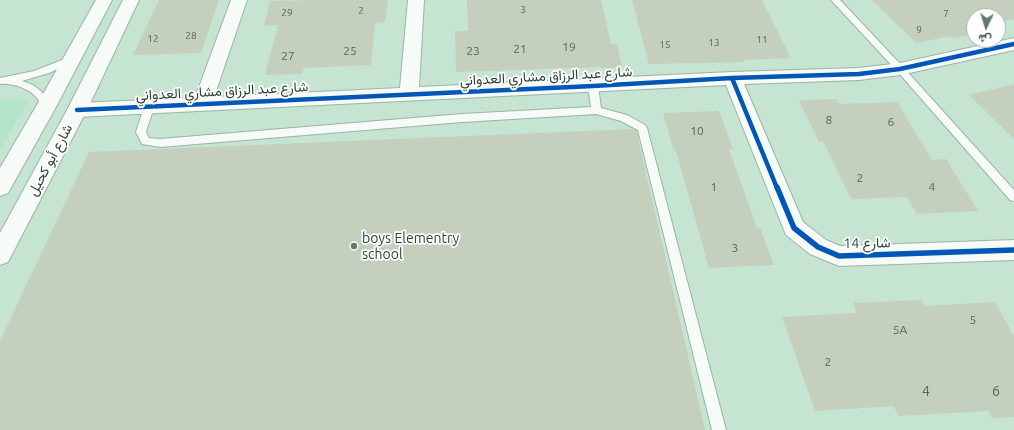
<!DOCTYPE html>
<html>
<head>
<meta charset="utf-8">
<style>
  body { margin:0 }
  #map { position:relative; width:1014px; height:430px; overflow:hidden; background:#c6e4d2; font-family:Ubuntu,Vazirmatn,sans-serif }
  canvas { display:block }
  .north { position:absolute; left:966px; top:8px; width:40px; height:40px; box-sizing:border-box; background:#fff; border:1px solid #aab3ae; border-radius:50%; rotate:184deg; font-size:11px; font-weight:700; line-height:16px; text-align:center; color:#2b4235 }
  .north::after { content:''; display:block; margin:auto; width:14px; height:18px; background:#617b6c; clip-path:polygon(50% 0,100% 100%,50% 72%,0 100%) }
</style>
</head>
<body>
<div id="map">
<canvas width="1014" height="430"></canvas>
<div class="north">ش</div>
</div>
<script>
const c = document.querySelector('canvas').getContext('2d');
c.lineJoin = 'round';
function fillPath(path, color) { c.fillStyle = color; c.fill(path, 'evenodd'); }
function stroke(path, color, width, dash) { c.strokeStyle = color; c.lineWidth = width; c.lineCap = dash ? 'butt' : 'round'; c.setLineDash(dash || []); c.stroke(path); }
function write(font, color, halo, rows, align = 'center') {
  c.font = font + ' Ubuntu,Vazirmatn,sans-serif'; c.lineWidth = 3.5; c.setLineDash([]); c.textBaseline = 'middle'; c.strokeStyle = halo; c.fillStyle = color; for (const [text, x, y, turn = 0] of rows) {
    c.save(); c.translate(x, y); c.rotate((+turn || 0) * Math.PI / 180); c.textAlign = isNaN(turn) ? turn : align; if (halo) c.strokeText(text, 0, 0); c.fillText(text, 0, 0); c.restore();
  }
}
const built = new Path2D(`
  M 29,99 L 0,150 L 0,100 Z`);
const building = new Path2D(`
  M 159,0 L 219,0 L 201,53 L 133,55 Z
  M 317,0 L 388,0 L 385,22 L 375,23 L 371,65 L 304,68 L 302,74 L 265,75 L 278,25 L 264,26 L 270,1 Z
  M 467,0 L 601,0 L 611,44 L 617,44 L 622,68 L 601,68 L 601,67 L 456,72 L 455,31 L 468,31 Z
  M 632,0 L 762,0 L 791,58 L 744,60 L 745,62 L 649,64 Z
  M 872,0 L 1014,0 L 1014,19 L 998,22 L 998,16 L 974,16 L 974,34 L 953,38 L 951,36 L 916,43 Z
  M 1014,84 L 1014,139 L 969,95 Z
  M 837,99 L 840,104 L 897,102 L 932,160 L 946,159 L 978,211 L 917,214 L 907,197 L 851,199 L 823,141 L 819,142 L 799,100 Z
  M 719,111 L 733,149 L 729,149 L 757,228 L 760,228 L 774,265 L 709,268 L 676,151 L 674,151 L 663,113 Z
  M 633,129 L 637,131 L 638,138 L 705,430 L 0,430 L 0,341 L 89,152 Z
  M 921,300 L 924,306 L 995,302 L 1014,336 L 1014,417 L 992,418 L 989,411 L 898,416 L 894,406 L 815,411 L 782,317 L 857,313 L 853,303 Z`);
const lane = new Path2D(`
  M 831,0 L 840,0 L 903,67 L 1014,190 L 1014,201 L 1010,200 L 897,71 Z
  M 72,56 L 75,57 L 76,59 L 75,61 L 49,73 L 22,81 C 37,85 45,93 51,107 L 49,109 L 43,109 C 41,106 40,101 37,98 C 29,88 12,83 0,84 L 0,78 L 34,71 Z
  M 593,83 L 598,86 L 601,108 L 627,115 L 645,125 L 647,128 L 726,430 L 712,430 L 638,130 L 621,121 L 596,114 L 462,122 L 160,147 L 142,144 L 136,132 L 144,107 L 149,103 L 154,107 L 146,132 L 149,138 L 160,139 L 462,114 L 591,107 L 588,86 Z`);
const street = new Path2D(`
  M 231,0 L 247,0 L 214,97 L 400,88 L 408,0 L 424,0 L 419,87 L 732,72 L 859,68 L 900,63 L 1014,38 L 1014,50 L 900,75 L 859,80 L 744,84 L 803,222 L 826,240 L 840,246 L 1014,240 L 1014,260 L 839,266 L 810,254 L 786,235 L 726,85 L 77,117 L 70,115 L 67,110 L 70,105 L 77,103 L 195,98 Z`);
const secondary = new Path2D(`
  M 96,0 L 112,0 L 56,107 L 8,193 L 0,196 L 0,168 L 38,103 Z
  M 123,0 L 139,0 L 87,110 L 8,262 L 0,265 L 0,233 L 67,110 Z`);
const cyclewayFar1 = new Path2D(`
  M 732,78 L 777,188
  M 77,110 L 593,86 L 732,78 L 859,74 L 900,69 L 1014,44`);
const cycleway = new Path2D(`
  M 777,187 L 794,228 L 818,247 L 839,256 L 1014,250`);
const markers = [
  [354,246,4,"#617b6c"]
];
const farNumbernames = [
  ["3",523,10],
  ["2",361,11],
  ["29",287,13],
  ["7",946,14],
  ["9",919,30],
  ["28",191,36],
  ["12",153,39],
  ["11",762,40],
  ["13",714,43],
  ["15",665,45]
];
const numberNames = [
  ["19",569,47],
  ["21",520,49],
  ["25",350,51],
  ["23",473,51],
  ["27",288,56],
  ["8",829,120],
  ["6",891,122],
  ["10",697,131],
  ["2",860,178],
  ["1",714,187],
  ["4",932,187],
  ["3",735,248],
  ["5",973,320],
  ["5A",900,330],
  ["2",828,362]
];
const streetNames = [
  ["شارع عبد الرزاق مشاري العدواني",546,76,-3],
  ["شارع عبد الرزاق مشاري العدواني",222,91,-3],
  ["شارع أبو كحيل",50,160,-62],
  ["شارع 14",867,243,-1]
];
const poiNames = [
  ["boys Elementry",362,238],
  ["school",362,254]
];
const nearNumbernames = [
  ["4",926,391],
  ["6",996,391]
];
fillPath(built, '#b5e5c9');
fillPath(building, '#c4cfbd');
stroke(lane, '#9cb3a5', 2);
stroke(street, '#9cb3a5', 2);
stroke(secondary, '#9cb3a5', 2);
fillPath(lane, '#f6fbf8');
fillPath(street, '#f6fbf8');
fillPath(secondary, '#f6fbf8');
stroke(cyclewayFar1, '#0057b8', 4.5);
stroke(cycleway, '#0057b8', 5.5);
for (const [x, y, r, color] of markers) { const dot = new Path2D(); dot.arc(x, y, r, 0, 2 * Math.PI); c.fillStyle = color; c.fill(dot); stroke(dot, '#fff', 1.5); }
write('10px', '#516557', null, farNumbernames);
write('12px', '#516557', null, numberNames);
write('14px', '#2b4235', '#fff', streetNames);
write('14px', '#2b4235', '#fff', poiNames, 'left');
write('14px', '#516557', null, nearNumbernames);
</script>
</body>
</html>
